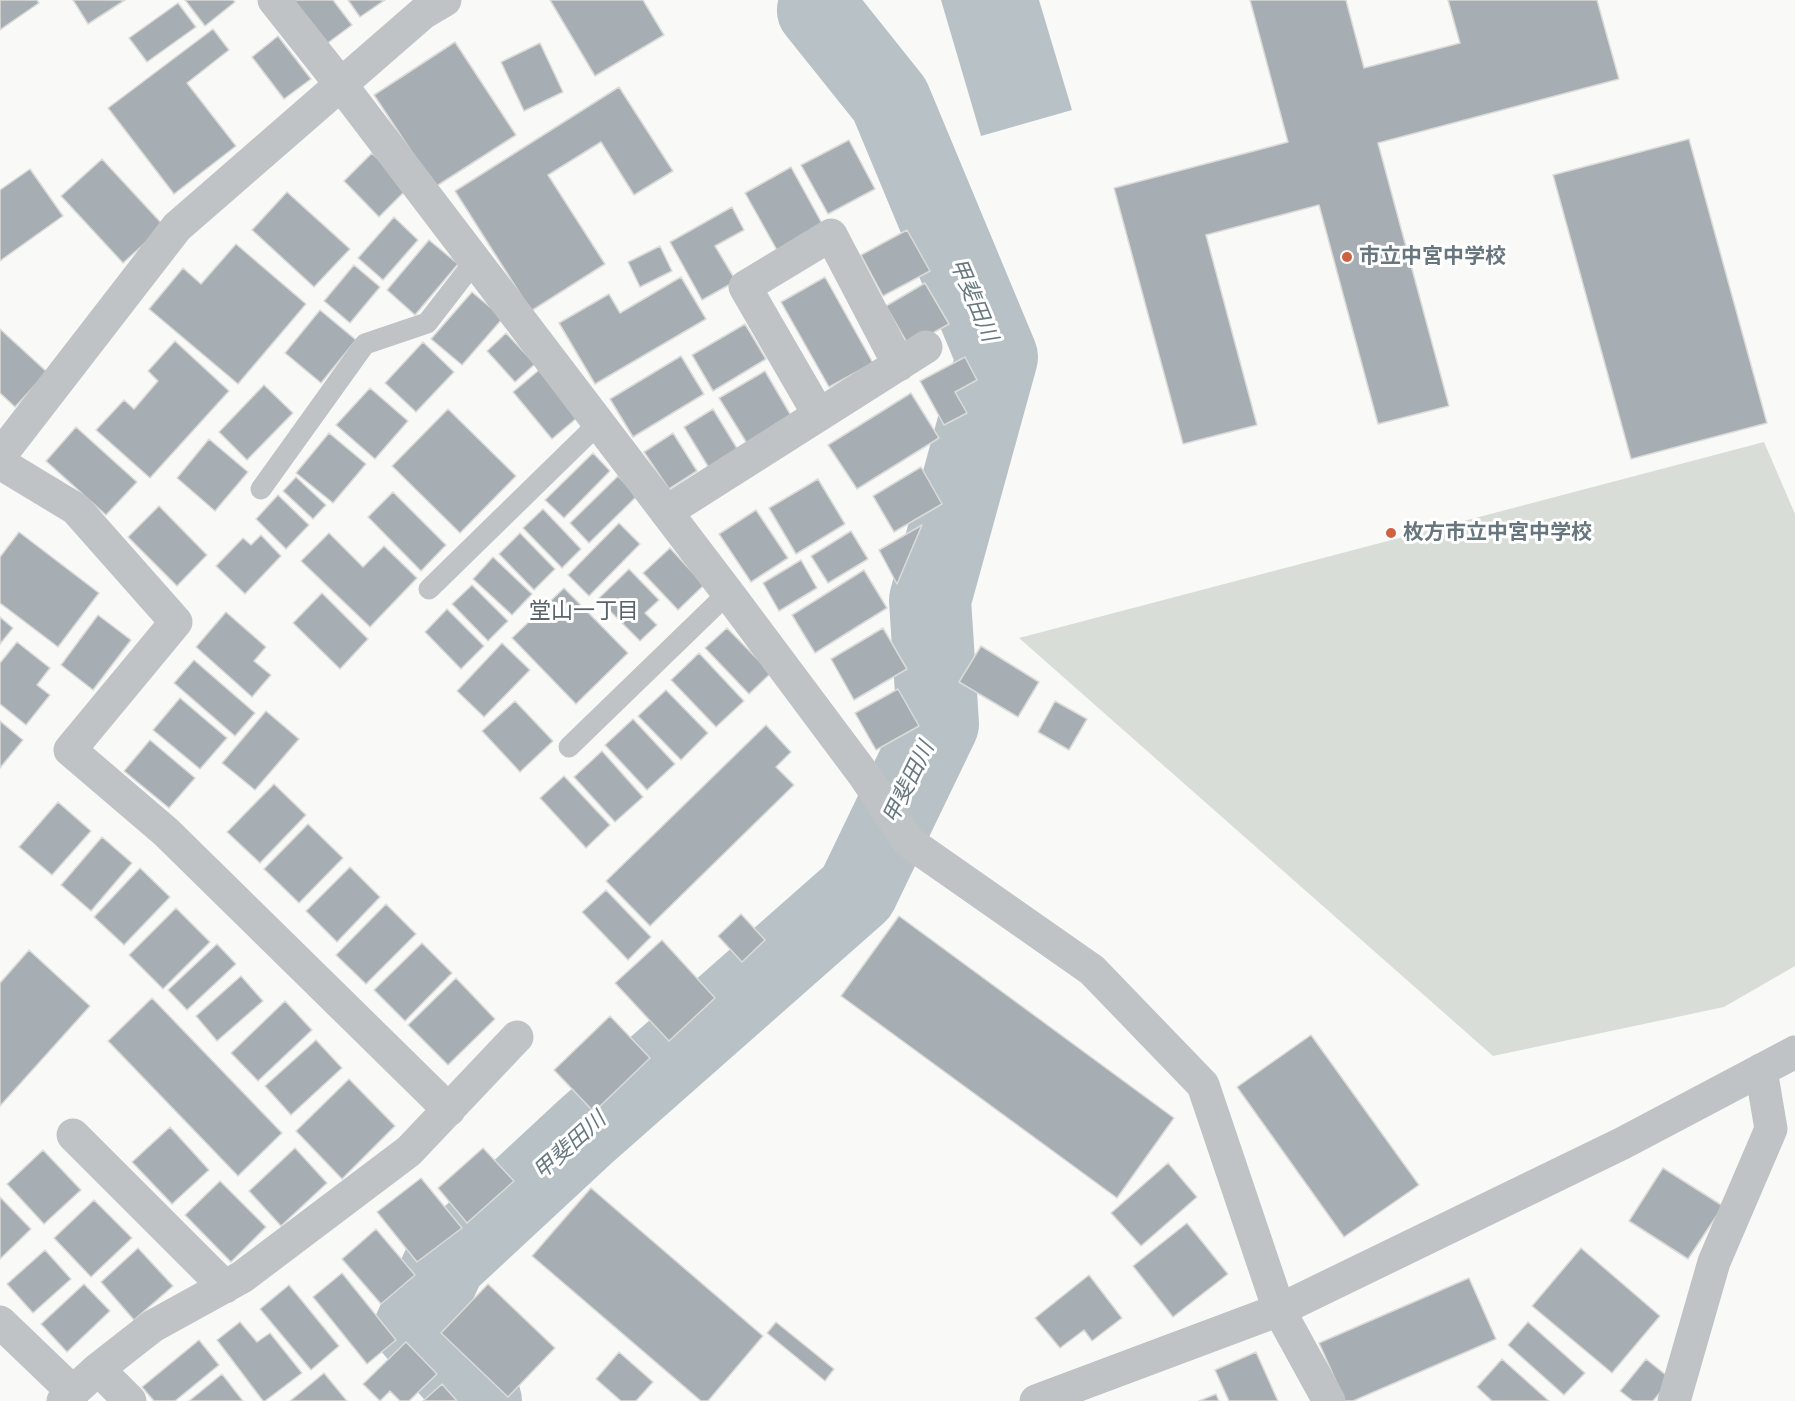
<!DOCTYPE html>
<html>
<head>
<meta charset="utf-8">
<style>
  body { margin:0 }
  canvas { display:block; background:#f9f9f7 }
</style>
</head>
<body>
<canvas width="1795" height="1401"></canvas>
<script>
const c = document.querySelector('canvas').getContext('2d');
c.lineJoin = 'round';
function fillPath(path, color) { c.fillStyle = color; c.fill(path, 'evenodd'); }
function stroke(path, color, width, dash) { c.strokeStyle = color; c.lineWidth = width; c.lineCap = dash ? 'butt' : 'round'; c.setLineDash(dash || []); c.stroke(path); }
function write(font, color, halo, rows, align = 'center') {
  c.font = font + ' Rubik,"Noto Sans JP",sans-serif'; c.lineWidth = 6; c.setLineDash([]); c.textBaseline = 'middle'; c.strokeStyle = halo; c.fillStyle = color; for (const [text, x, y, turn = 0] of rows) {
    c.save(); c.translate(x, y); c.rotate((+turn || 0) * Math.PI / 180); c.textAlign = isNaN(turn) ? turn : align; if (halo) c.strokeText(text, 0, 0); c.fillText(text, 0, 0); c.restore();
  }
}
const green = new Path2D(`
  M 1764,442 L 1795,514 L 1795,966 L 1724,1007 L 1493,1056 L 1019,638 Z`);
const water = new Path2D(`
  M 941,0 L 1039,0 L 1072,110 L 981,136 Z`);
const river = new Path2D(`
  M 481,1401 L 415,1328 L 445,1262 L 586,1131 L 857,892 L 938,724 L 930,600 L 997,357 L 890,100 L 818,10 L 820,0`);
const building = new Path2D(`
  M 0,0 L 37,0 L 39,3 L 0,30 Z
  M 73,0 L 125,0 L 88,24 Z
  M 185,0 L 233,0 L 235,2 L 205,26 Z
  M 289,0 L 333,0 L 352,25 L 325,45 Z
  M 348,0 L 385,0 L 360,17 Z
  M 550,0 L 643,0 L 664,35 L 595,76 Z
  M 1250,0 L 1346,0 L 1364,68 L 1460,43 L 1448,0 L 1597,0 L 1619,79 L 1378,143 L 1449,406 L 1378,424 L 1319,205 L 1206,235 L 1257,425 L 1183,444 L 1114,188 L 1288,142 Z
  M 178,3 L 196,27 L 147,62 L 129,38 Z
  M 213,29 L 229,50 L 187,83 L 236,146 L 174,194 L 108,108 Z
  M 278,36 L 311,79 L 284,99 L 252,57 Z
  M 455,42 L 516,135 L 435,187 L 374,95 Z
  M 540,43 L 563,92 L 524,111 L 501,62 Z
  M 619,87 L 673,171 L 634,195 L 601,142 L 548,175 L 605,264 L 531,311 L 455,191 Z
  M 1689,139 L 1767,423 L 1631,459 L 1553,175 Z
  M 849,140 L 875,189 L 828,214 L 801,165 Z
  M 372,153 L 407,189 L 379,217 L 344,181 Z
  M 102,159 L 164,226 L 123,263 L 61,196 Z
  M 791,167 L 824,227 L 778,252 L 745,193 Z
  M 30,169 L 63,216 L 0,261 L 0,190 Z
  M 287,192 L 350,249 L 314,287 L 252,230 Z
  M 732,207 L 744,230 L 715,246 L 736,281 L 702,300 L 670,242 Z
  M 394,217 L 418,240 L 383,280 L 358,258 Z
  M 907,230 L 930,271 L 883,296 L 861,255 Z
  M 429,240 L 458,264 L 415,315 L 387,290 Z
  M 236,244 L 306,304 L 238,384 L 149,309 L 183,268 L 201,284 Z
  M 660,246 L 672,271 L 640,287 L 628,262 Z
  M 354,265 L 380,287 L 350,323 L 324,301 Z
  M 681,277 L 706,319 L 595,384 L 559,323 L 609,294 L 620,313 Z
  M 825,277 L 873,363 L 829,387 L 781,302 Z
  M 925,283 L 949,324 L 909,346 L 886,306 Z
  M 472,292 L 503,318 L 462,365 L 431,339 Z
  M 320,310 L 356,340 L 321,383 L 285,353 Z
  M 745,324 L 766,359 L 713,391 L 692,355 Z
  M 0,329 L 47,372 L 15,407 L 0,393 Z
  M 506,333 L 535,364 L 515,382 L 487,351 Z
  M 175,341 L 229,391 L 150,478 L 96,430 L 124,400 L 134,409 L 158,381 L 148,371 Z
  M 423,342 L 454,372 L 416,412 L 385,383 Z
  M 681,356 L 704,394 L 633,437 L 610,399 Z
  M 965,357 L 977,380 L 955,392 L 967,413 L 944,425 L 920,381 Z
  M 539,370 L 578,417 L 552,439 L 513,392 Z
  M 765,371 L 793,419 L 748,445 L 719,398 Z
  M 264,385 L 293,413 L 247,460 L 219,432 Z
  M 370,388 L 408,421 L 375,459 L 336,425 Z
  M 911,393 L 939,438 L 857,489 L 828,445 Z
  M 448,409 L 516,476 L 460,533 L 392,466 Z
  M 713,409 L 738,450 L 709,468 L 684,427 Z
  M 76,427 L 137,482 L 106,515 L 46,461 Z
  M 329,433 L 366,464 L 333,503 L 296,473 Z
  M 673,433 L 697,471 L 669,489 L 644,452 Z
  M 209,439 L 248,472 L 215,511 L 177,478 Z
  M 593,453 L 610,471 L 564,518 L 545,500 Z
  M 921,467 L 942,504 L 894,532 L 873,496 Z
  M 618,476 L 637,496 L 589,543 L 570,523 Z
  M 296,477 L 326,505 L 313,519 L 283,491 Z
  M 818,479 L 845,524 L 796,554 L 769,508 Z
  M 393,492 L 446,545 L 421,571 L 368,517 Z
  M 278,495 L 309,525 L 286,549 L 256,519 Z
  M 159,506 L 207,555 L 177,586 L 128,537 Z
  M 543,509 L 581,549 L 562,568 L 523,528 Z
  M 756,510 L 788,558 L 751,582 L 719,534 Z
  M 619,523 L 640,544 L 589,596 L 568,575 Z
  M 922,525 L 897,584 L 879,550 Z
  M 851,531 L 868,559 L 828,583 L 811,556 Z
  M 19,532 L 99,593 L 58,647 L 0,603 L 0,557 Z
  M 329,533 L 363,567 L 384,546 L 417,578 L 370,627 L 301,561 Z
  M 520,533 L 555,569 L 534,590 L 499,554 Z
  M 261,535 L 281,556 L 245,594 L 216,566 L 243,538 L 251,545 Z
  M 670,548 L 704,585 L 678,610 L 643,573 Z
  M 493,557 L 532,594 L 512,615 L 473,579 Z
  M 801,560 L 817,588 L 779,611 L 763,583 Z
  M 629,569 L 659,600 L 645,613 L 657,625 L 640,641 L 598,599 Z
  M 864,570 L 887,608 L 815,653 L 792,615 Z
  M 472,585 L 508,621 L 488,641 L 452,604 Z
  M 564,588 L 628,653 L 576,704 L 512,638 Z
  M 322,593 L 368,639 L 340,669 L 293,623 Z
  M 447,609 L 484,646 L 461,669 L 425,632 Z
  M 226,612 L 266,647 L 254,661 L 271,675 L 252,697 L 196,647 Z
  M 98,615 L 131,640 L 93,690 L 61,665 Z
  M 0,617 L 13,628 L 0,644 Z
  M 727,628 L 771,673 L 749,694 L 705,648 Z
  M 883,628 L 907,669 L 854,700 L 831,659 Z
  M 17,642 L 50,668 L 37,685 L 50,695 L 26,725 L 0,704 L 0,663 Z
  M 502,643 L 530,670 L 484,717 L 457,691 Z
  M 981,646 L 1039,682 L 1018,717 L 959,682 Z
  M 699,653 L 744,701 L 716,727 L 671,680 Z
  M 194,660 L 255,713 L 235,736 L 174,683 Z
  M 898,689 L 919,726 L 876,750 L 855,713 Z
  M 666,690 L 708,733 L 681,760 L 638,716 Z
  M 180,698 L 227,738 L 200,769 L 153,730 Z
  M 515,701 L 553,741 L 520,772 L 482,731 Z
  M 1055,701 L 1087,719 L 1069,750 L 1038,732 Z
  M 266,711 L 299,739 L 255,790 L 222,763 Z
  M 633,719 L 675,764 L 647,790 L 605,745 Z
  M 0,721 L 23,740 L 0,768 Z
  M 766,725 L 791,752 L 776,767 L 794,785 L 650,926 L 606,881 Z
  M 150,740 L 195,778 L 169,808 L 124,771 Z
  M 602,751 L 643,797 L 615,822 L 574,777 Z
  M 564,776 L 610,825 L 586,848 L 540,798 Z
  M 274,784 L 306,815 L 260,863 L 227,832 Z
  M 58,802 L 91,831 L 52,875 L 19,847 Z
  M 308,824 L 343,858 L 299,903 L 264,869 Z
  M 102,837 L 132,863 L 91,911 L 61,885 Z
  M 350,867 L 380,897 L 337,942 L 306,911 Z
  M 140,868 L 170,897 L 124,945 L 94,917 Z
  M 606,890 L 651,937 L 628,960 L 582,912 Z
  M 386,904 L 416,934 L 366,984 L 336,955 Z
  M 176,908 L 210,942 L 163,989 L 129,955 Z
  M 741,914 L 765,940 L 742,962 L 718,936 Z
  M 899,916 L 1174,1118 L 1117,1198 L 841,996 Z
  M 662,940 L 715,998 L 669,1041 L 615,983 Z
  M 422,943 L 452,973 L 405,1021 L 374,990 Z
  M 217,944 L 236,964 L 187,1010 L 168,990 Z
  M 29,950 L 90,1006 L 0,1106 L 0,983 Z
  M 241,976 L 263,1001 L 217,1041 L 196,1016 Z
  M 456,978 L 495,1019 L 448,1065 L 408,1025 Z
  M 152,998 L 282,1133 L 238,1176 L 108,1041 Z
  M 285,1001 L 312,1030 L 258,1081 L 231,1053 Z
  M 610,1016 L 650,1058 L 594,1112 L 554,1070 Z
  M 1311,1035 L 1419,1185 L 1344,1237 L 1237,1087 Z
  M 316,1040 L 342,1068 L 291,1115 L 265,1086 Z
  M 349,1079 L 395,1126 L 342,1179 L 296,1131 Z
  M 170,1127 L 209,1170 L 172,1204 L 132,1162 Z
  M 295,1148 L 327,1183 L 281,1226 L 249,1191 Z
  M 483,1148 L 514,1181 L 467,1223 L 438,1188 Z
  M 43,1150 L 81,1190 L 44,1224 L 7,1184 Z
  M 1168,1163 L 1197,1197 L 1141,1246 L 1111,1213 Z
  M 1663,1168 L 1723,1206 L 1688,1259 L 1629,1221 Z
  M 421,1178 L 462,1228 L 417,1262 L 377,1212 Z
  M 220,1181 L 266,1227 L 231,1262 L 185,1215 Z
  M 591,1188 L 763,1336 L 708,1401 L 701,1401 L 532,1256 Z
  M 0,1197 L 31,1229 L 0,1259 Z
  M 94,1200 L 132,1238 L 91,1277 L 54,1238 Z
  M 1187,1223 L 1228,1274 L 1173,1317 L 1133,1266 Z
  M 376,1229 L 415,1275 L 381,1304 L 342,1259 Z
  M 138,1248 L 173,1286 L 134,1320 L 101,1282 Z
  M 1581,1248 L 1660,1316 L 1612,1373 L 1532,1306 Z
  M 45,1250 L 71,1279 L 33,1313 L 7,1284 Z
  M 342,1273 L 396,1340 L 367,1364 L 313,1297 Z
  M 1089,1275 L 1122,1318 L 1092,1341 L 1084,1330 L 1060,1348 L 1035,1318 Z
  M 1469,1278 L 1496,1339 L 1353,1401 L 1345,1401 L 1319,1343 Z
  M 84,1284 L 110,1311 L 67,1352 L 41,1324 Z
  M 488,1284 L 555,1348 L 508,1397 L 441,1333 Z
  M 289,1285 L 339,1346 L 311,1370 L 260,1309 Z
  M 240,1322 L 257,1342 L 270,1333 L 302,1373 L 265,1401 L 263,1401 L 217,1340 Z
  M 776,1322 L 834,1369 L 825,1381 L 767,1333 Z
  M 1528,1322 L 1585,1373 L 1564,1395 L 1508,1345 Z
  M 199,1340 L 219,1365 L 175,1401 L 154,1401 L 142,1387 Z
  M 406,1342 L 437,1374 L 409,1401 L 400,1401 L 390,1391 L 380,1401 L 363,1384 Z
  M 619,1352 L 653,1382 L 636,1401 L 621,1401 L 596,1379 Z
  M 1256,1352 L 1278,1401 L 1229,1401 L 1215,1370 Z
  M 1502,1359 L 1549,1401 L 1492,1401 L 1477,1387 Z
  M 1646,1359 L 1671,1379 L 1653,1401 L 1633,1401 L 1620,1391 Z
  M 324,1373 L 347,1401 L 290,1401 Z
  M 222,1374 L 243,1401 L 189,1401 Z
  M 442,1384 L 457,1401 L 423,1401 Z
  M 1216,1394 L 1219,1401 L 1199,1401 Z`);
const service = new Path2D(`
  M 261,489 L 365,344 L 427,323 L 475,261
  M 429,589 L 599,423
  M 569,747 L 728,593`);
const minor = new Path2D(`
  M 274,0 L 342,86 L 728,593 L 864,775 L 909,842 L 1092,970 L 1203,1085 L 1279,1310 L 1329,1401
  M 819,415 L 745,287 L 831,235 L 899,365
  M 0,456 L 177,227 L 423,13 L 445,0
  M 0,463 L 76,509 L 176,622 L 70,750 L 166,832 L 449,1110
  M 666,512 L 926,347
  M 73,1135 L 225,1287
  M 0,1322 L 73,1392
  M 98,1369 L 130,1401
  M 63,1401 L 98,1369 L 153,1326 L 242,1277 L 409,1151 L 517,1037
  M 1674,1401 L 1714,1262 L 1771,1129 L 1761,1070`);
const tertiary = new Path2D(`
  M 1036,1401 L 1279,1310 L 1623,1143 L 1795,1052`);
const markers = [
  [1347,257,6,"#d06040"],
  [1391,533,6,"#d06040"]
];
const poiNames = [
  ["市立中宮中学校",1359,257],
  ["枚方市立中宮中学校",1403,533]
];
const waterNames = [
  ["甲斐田川",973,300,67],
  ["甲斐田川",909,783,-64],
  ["甲斐田川",570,1146,-42]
];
const neighbourhoodNames = [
  ["堂山一丁目",584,612]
];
fillPath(green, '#d9ddd7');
fillPath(water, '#b8c2c6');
stroke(river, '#b8c2c6', 82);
fillPath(building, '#a7aeb3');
stroke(building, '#dbdbd9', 1.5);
stroke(service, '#bfc3c6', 21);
stroke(minor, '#bfc3c6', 33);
stroke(tertiary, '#bfc3c6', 33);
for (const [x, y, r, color] of markers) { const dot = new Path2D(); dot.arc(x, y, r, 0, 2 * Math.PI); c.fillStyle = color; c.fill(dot); stroke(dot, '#fff', 2); }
write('bold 21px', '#67757e', '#fff', poiNames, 'left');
write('italic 22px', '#67797f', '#fff', waterNames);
write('22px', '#59636a', '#fff', neighbourhoodNames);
</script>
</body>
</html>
